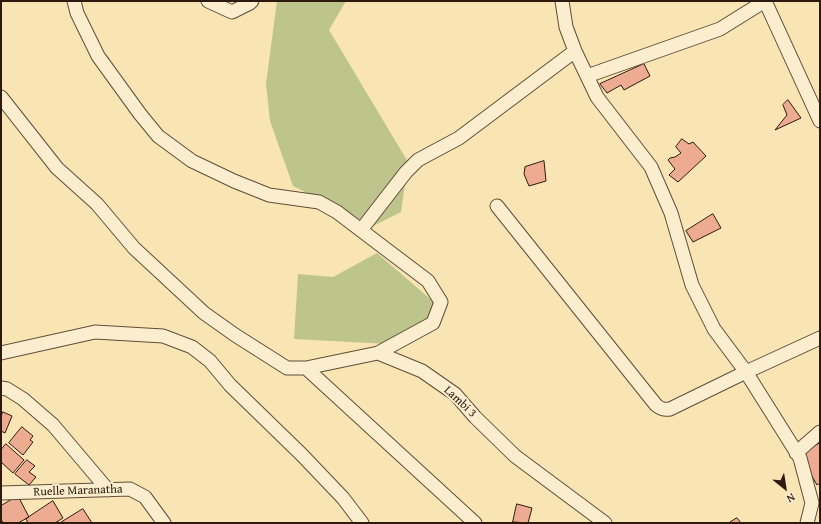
<!DOCTYPE html>
<html>
<head>
<meta charset="utf-8">
<style>
  body { margin:0 }
  #map { position:relative; width:821px; height:524px; overflow:hidden; background:#f9e5b3; font-family:"Gentium Book Plus",serif }
  canvas { display:block }
  .frame { position:absolute; inset:0; border:2px solid #2e190f; pointer-events:none }
  .north { position:absolute; left:765px; top:468px; width:40px; height:40px; -webkit-text-stroke:3px #fbeece; paint-order:stroke; rotate:150deg; font-size:11px; font-weight:700; line-height:16px; text-align:center; color:#2e190f }
  .north::after { content:''; display:block; margin:auto; width:14px; height:18px; background:#2e190f; clip-path:polygon(50% 0,100% 100%,50% 72%,0 100%) }
</style>
</head>
<body>
<div id="map">
<canvas width="821" height="524"></canvas>
<div class="frame"></div>
<div class="north">N</div>
</div>
<script>
const c = document.querySelector('canvas').getContext('2d');
c.lineJoin = 'round';
function fillPath(path, color) { c.fillStyle = color; c.fill(path, 'evenodd'); }
function stroke(path, color, width, dash) { c.strokeStyle = color; c.lineWidth = width; c.lineCap = dash ? 'butt' : 'round'; c.setLineDash(dash || []); c.stroke(path); }
function write(font, color, halo, rows, align = 'center') {
  c.font = font + ' "Gentium Book Plus",serif'; c.lineWidth = 4; c.setLineDash([]); c.textBaseline = 'middle'; c.strokeStyle = halo; c.fillStyle = color; for (const [text, x, y, turn = 0] of rows) {
    c.save(); c.translate(x, y); c.rotate((+turn || 0) * Math.PI / 180); c.textAlign = isNaN(turn) ? turn : align; if (halo) c.strokeText(text, 0, 0); c.fillText(text, 0, 0); c.restore();
  }
}
const green = new Path2D(`
  M 277,1 L 346,1 L 329,30 L 408,162 L 401,212 L 373,226 L 293,186 L 270,121 L 266,84 Z
  M 377,253 L 436,304 L 429,319 L 389,344 L 294,339 L 298,274 L 333,277 Z`);
const building = new Path2D(`
  M 644,64 L 650,76 L 624,90 L 621,85 L 607,93 L 600,84 Z
  M 788,100 L 801,118 L 775,130 L 787,115 L 783,105 Z
  M 682,139 L 689,144 L 693,142 L 706,156 L 678,182 L 669,175 L 675,169 L 668,160 L 670,158 L 675,157 L 681,153 L 676,147 Z
  M 544,161 L 546,181 L 529,186 L 524,174 L 525,167 Z
  M 713,214 L 721,228 L 693,242 L 686,231 Z
  M 3,412 L 12,416 L 5,433 L 1,431 L 1,417 Z
  M 22,427 L 33,436 L 30,440 L 33,442 L 23,455 L 9,443 Z
  M 820,443 L 820,483 L 817,485 L 800,455 Z
  M 6,444 L 24,460 L 13,473 L 1,462 L 1,450 Z
  M 27,460 L 35,466 L 29,472 L 36,477 L 29,485 L 15,474 Z
  M 18,496 L 29,517 L 18,523 L 3,523 L 1,519 L 1,506 Z
  M 53,501 L 63,518 L 55,523 L 28,523 L 26,519 Z
  M 517,504 L 532,508 L 528,523 L 513,522 Z
  M 83,509 L 92,523 L 60,523 Z
  M 737,518 L 741,523 L 729,523 Z`);
const minor = new Path2D(`
  M 74,1 L 77,13 L 98,56 L 140,114 L 158,136 L 192,161 L 234,181 L 269,195 L 319,202 L 337,212 L 428,281 L 441,302 L 433,323 L 378,353
  M 208,1 L 232,12 L 250,3 L 252,1
  M 562,1 L 566,27 L 575,51 L 597,97 L 651,167 L 671,213 L 692,285 L 714,329 L 746,372 L 800,458 L 812,503 L 807,523
  M 587,76 L 720,29 L 765,1 L 820,121
  M 1,97 L 57,168 L 97,204 L 134,248 L 204,313 L 235,335 L 287,368 L 306,368 L 378,353 L 422,371 L 455,394 L 475,417 L 515,456 L 605,523
  M 497,206 L 656,405 C 661,409 664,410 670,409 L 746,372 L 820,338
  M 361,230 L 406,172 L 418,160 L 459,138 L 575,51
  M 1,353 L 95,332 L 163,336 L 192,347 L 210,361 L 230,385 L 302,455 L 343,498 L 362,523
  M 306,368 L 475,523
  M 1,388 L 7,389 L 23,399 L 53,425 L 108,490
  M 796,453 L 820,432
  M 1,493 L 130,489 L 145,497 L 164,523`);
const streetNames = [
  ["Lambi 3",460,402,43],
  ["Ruelle Maranatha",78,491,-2]
];
fillPath(green, '#bdc58d');
fillPath(building, '#edab91');
stroke(building, '#2e190f', 1);
stroke(minor, '#614c38', 15);
stroke(minor, '#fbeece', 13);
write('12px', '#2e190f', '#fbeece', streetNames);
</script>
</body>
</html>
